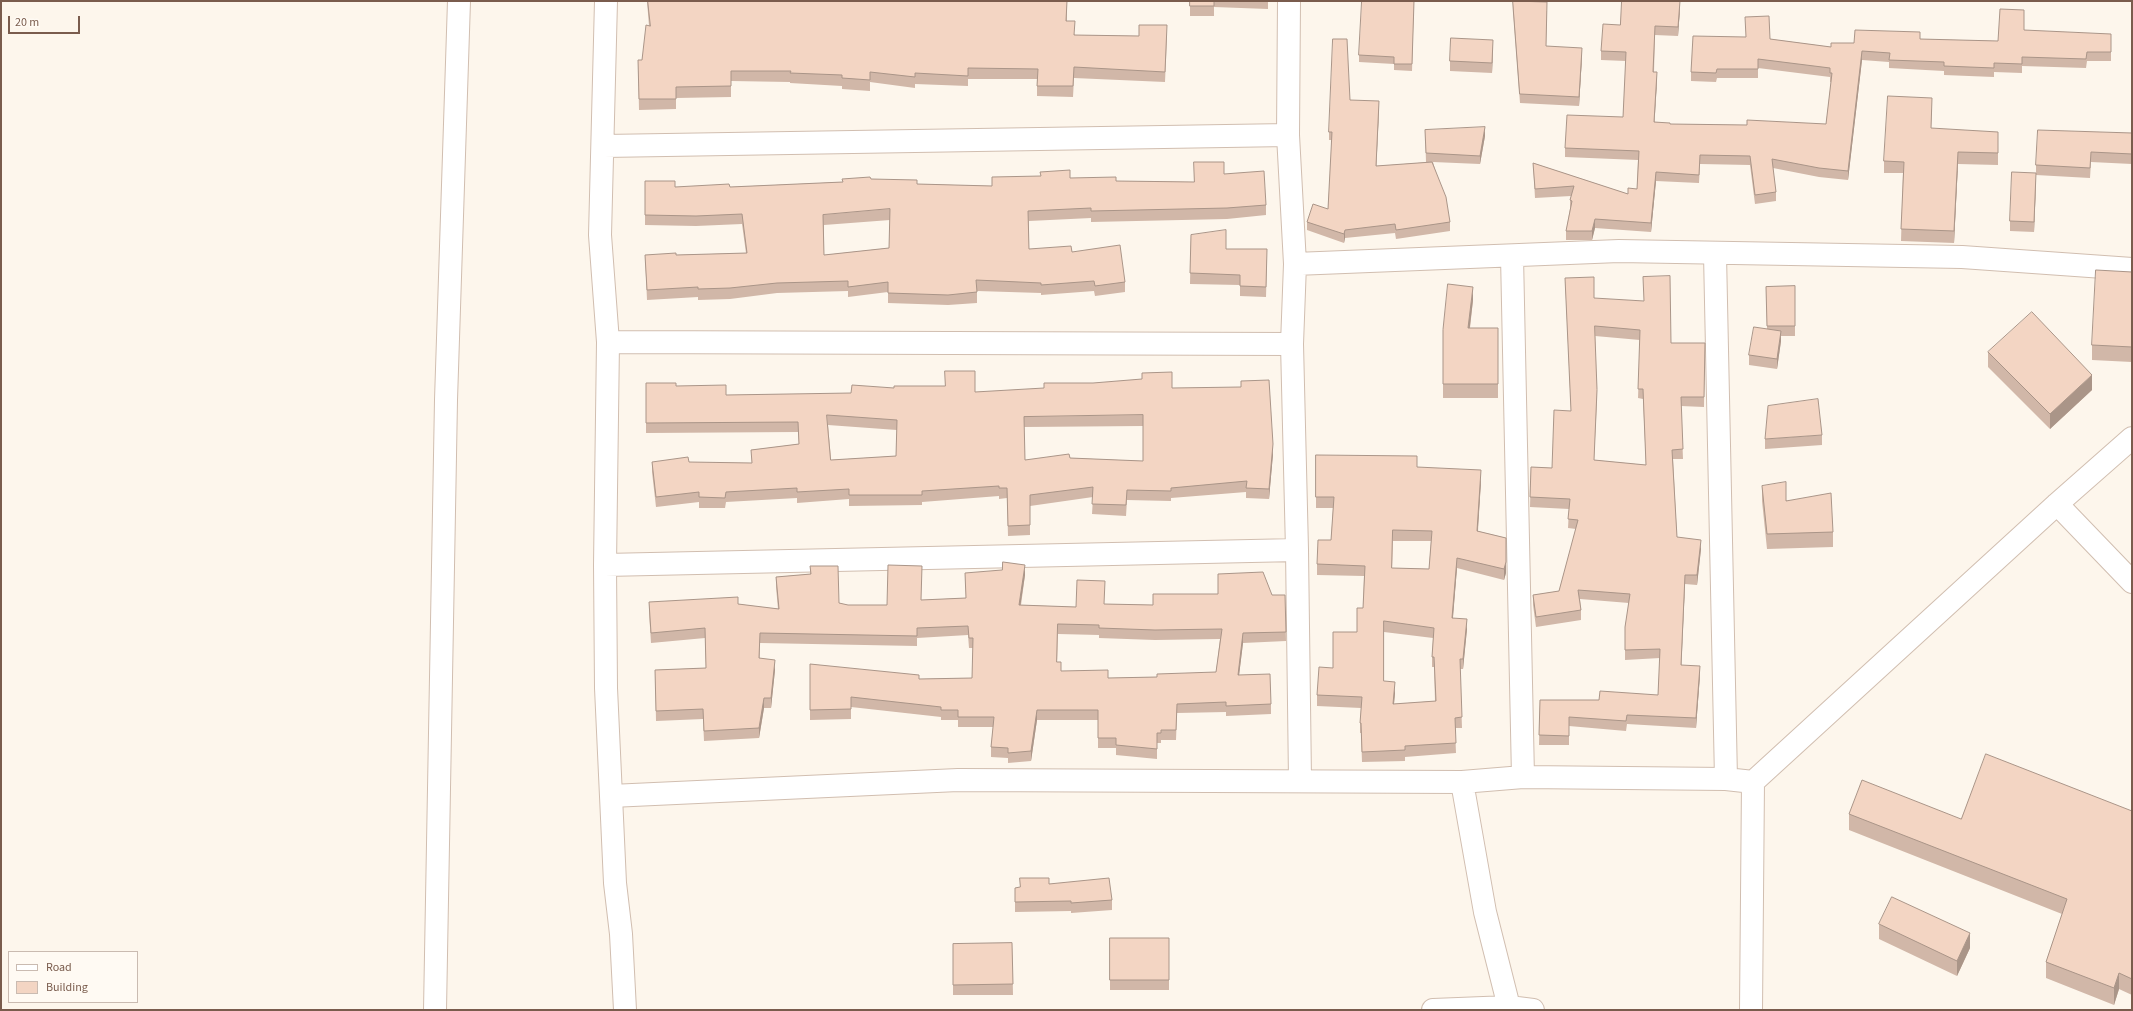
<!DOCTYPE html>
<html>
<head>
<meta charset="utf-8">
<style>
  body { margin:0 }
  #map { position:relative; width:2133px; height:1011px; overflow:hidden; background:#fdf6ec; font-family:"Source Sans 3",sans-serif }
  canvas { display:block }
  .frame { position:absolute; inset:0; border:2px solid #7a5c4d; pointer-events:none }
  .legend { position:absolute; left:8px; top:951px; width:130px; height:52px; box-sizing:border-box; background:#fffaf3; border:1px solid #cabbb1; margin:0; padding:5px 7px; list-style:none; font-size:12px; color:#7a5c4d }
  .legend li { display:flex; align-items:center; gap:8px; height:20px }
  .legend b { width:20px; border:1px solid #cabbb1 }
  .scale { position:absolute; left:8px; top:16px; width:72px; height:18px; box-sizing:border-box; border:2px solid #7a5c4d; border-top:0; padding-left:5px; font-size:12px; line-height:14px; white-space:nowrap; color:#7a5c4d; -webkit-text-stroke:3px #fffaf3; paint-order:stroke }
</style>
</head>
<body>
<div id="map">
<canvas width="2133" height="1011"></canvas>
<div class="frame"></div>
<ul class="legend">
<li><b style="height:5px;background:#fff"></b>Road</li>
<li><b style="height:11px;background:#f3d5c3"></b>Building</li>
</ul>
<div class="scale">20 m</div>
</div>
<script>
const c = document.querySelector('canvas').getContext('2d');
c.lineJoin = 'round';
function stroke(path, color, width, dash) { c.strokeStyle = color; c.lineWidth = width; c.lineCap = dash ? 'butt' : 'round'; c.setLineDash(dash || []); c.stroke(path); }
function fillPath(path, color) { c.fillStyle = color; c.fill(path, 'evenodd'); }
const minor = new Path2D(`
  M 606,1 L 600,235 L 608,342 L 605,565 L 606,688 L 615,883 L 621,934 L 625,1010
  M 1289,1 L 1288,135 L 1295,264 L 1292,344 L 1297,550 L 1300,780
  M 604,146 L 1288,135
  M 1715,254 L 1726,779
  M 1512,256 L 1523,777
  M 1295,264 L 1619,251 L 1962,257 L 2132,269
  M 608,342 L 1292,344
  M 2057,504 L 2132,582
  M 605,565 L 1297,550
  M 1462,782 L 1485,912 L 1509,1007
  M 611,796 L 958,780 L 1462,782 L 1523,777 L 1726,779 L 1753,782
  M 435,1010 L 446,400 L 459,1
  M 1433,1010 L 1509,1007 L 1533,1010
  M 1751,1010 L 1753,782 L 2057,504 L 2132,438`);
const wall = new Path2D(`
  M 647,1 L 1067,1 L 1067,21 L 1075,35 L 1139,36 L 1167,36 L 1165,82 L 1074,78 L 1073,97 L 1037,96 L 1037,79 L 968,79 L 968,86 L 915,84 L 915,88 L 870,82 L 870,91 L 842,89 L 842,86 L 790,83 L 790,82 L 731,81 L 731,97 L 676,98 L 676,109 L 639,110 L 638,60 L 642,60 L 649,26 Z
  M 1190,1 L 1268,1 L 1268,9 L 1214,7 L 1214,16 L 1190,16 Z
  M 1414,1 L 1412,71 L 1394,70 L 1394,64 L 1359,62 L 1359,55 Z
  M 1513,1 L 1547,11 L 1546,46 L 1582,57 L 1579,106 L 1520,103 L 1513,9 Z
  M 1680,9 L 1678,36 L 1655,35 L 1654,72 L 1657,81 L 1654,122 L 1670,124 L 1747,125 L 1826,124 L 1831,82 L 1830,82 L 1830,77 L 1758,68 L 1758,78 L 1717,78 L 1716,82 L 1691,81 L 1691,72 L 1770,39 L 1831,47 L 1854,43 L 1920,39 L 1998,41 L 2024,19 L 2024,30 L 2111,43 L 2111,61 L 2087,61 L 2086,68 L 2022,66 L 2022,73 L 1994,72 L 1994,77 L 1944,75 L 1944,71 L 1889,68 L 1889,62 L 1862,60 L 1848,180 L 1819,177 L 1773,168 L 1776,192 L 1776,201 L 1755,204 L 1750,165 L 1700,164 L 1699,183 L 1656,181 L 1651,232 L 1595,228 L 1592,240 L 1566,240 L 1566,231 L 1570,209 L 1570,200 L 1571,196 L 1535,198 L 1533,163 L 1628,194 L 1637,189 L 1638,160 L 1565,157 L 1565,148 L 1623,117 L 1626,61 L 1601,60 L 1601,51 L 1620,25 Z
  M 1493,50 L 1492,73 L 1450,71 L 1450,61 Z
  M 1350,100 L 1379,110 L 1376,166 L 1431,162 L 1426,162 L 1425,130 L 1485,136 L 1480,164 L 1433,162 L 1450,222 L 1450,231 L 1396,239 L 1395,233 L 1345,238 L 1344,243 L 1307,230 L 1307,222 L 1328,209 L 1332,140 L 1329,140 L 1329,132 Z
  M 1932,109 L 1931,128 L 1998,144 L 1998,165 L 1958,164 L 1954,243 L 1901,241 L 1903,173 L 1884,173 L 1884,161 Z
  M 2132,133 L 2132,164 L 2091,162 L 2090,178 L 2036,175 L 2036,165 Z
  M 1224,174 L 1266,205 L 1266,215 L 1227,219 L 1091,222 L 1091,218 L 1029,221 L 1029,249 L 1072,252 L 1125,282 L 1125,292 L 1095,296 L 1094,291 L 1041,295 L 1041,293 L 977,291 L 977,303 L 948,305 L 888,303 L 888,292 L 848,297 L 848,291 L 777,293 L 730,299 L 698,300 L 698,297 L 647,300 L 645,255 L 676,255 L 746,253 L 742,224 L 696,226 L 645,225 L 645,181 L 675,187 L 730,187 L 842,182 L 871,179 L 917,184 L 992,186 L 1070,178 L 1116,181 L 1194,182 ZM 890,220 L 889,248 L 824,255 L 824,225 Z
  M 2036,183 L 2034,232 L 2010,231 L 2010,221 Z
  M 1191,235 L 1226,249 L 1267,260 L 1266,297 L 1240,296 L 1240,285 L 1190,284 Z
  M 2132,272 L 2132,362 L 2092,360 L 2092,345 Z
  M 1565,278 L 1594,298 L 1671,343 L 1705,343 L 1704,407 L 1681,406 L 1683,459 L 1673,459 L 1677,537 L 1701,549 L 1697,585 L 1685,584 L 1681,665 L 1700,675 L 1696,728 L 1627,724 L 1626,731 L 1569,726 L 1569,745 L 1539,745 L 1540,700 L 1599,700 L 1658,695 L 1660,658 L 1625,660 L 1625,627 L 1629,603 L 1580,599 L 1581,610 L 1581,620 L 1536,627 L 1533,605 L 1533,595 L 1559,591 L 1576,529 L 1568,528 L 1569,509 L 1530,507 L 1531,467 L 1552,468 L 1571,411 ZM 1595,336 L 1640,340 L 1638,398 L 1643,399 L 1646,465 L 1594,460 L 1597,400 Z
  M 1795,286 L 1795,336 L 1781,336 L 1781,341 L 1777,369 L 1749,365 L 1749,355 L 1767,329 L 1766,287 Z
  M 1473,300 L 1470,328 L 1498,328 L 1498,398 L 1443,398 L 1443,330 Z
  M 1988,352 L 2092,390 L 2050,429 L 1988,367 Z
  M 646,383 L 676,386 L 726,395 L 975,392 L 1172,388 L 1273,454 L 1269,499 L 1246,498 L 1246,492 L 1171,498 L 1171,501 L 1127,500 L 1126,516 L 1092,514 L 1093,497 L 1030,506 L 1030,535 L 1008,536 L 1007,498 L 999,499 L 999,496 L 922,502 L 922,505 L 849,506 L 849,499 L 797,503 L 797,498 L 726,502 L 725,508 L 699,508 L 699,502 L 656,507 L 652,472 L 652,462 L 752,463 L 751,450 L 799,444 L 798,432 L 646,433 ZM 828,425 L 897,430 L 896,456 L 831,460 ZM 1143,426 L 1143,461 L 1070,458 L 1025,460 L 1024,427 Z
  M 1822,435 L 1822,445 L 1765,449 L 1765,439 Z
  M 1316,455 L 1417,467 L 1481,481 L 1478,531 L 1506,538 L 1506,573 L 1504,580 L 1457,568 L 1453,618 L 1467,629 L 1463,669 L 1460,669 L 1462,728 L 1455,728 L 1456,753 L 1405,757 L 1405,761 L 1362,762 L 1361,733 L 1360,733 L 1360,723 L 1361,708 L 1317,706 L 1317,695 L 1333,668 L 1357,632 L 1363,608 L 1364,576 L 1317,575 L 1317,564 L 1331,540 L 1333,508 L 1316,508 ZM 1393,541 L 1431,541 L 1429,569 L 1392,568 ZM 1384,632 L 1433,638 L 1432,657 L 1432,667 L 1434,667 L 1435,701 L 1394,704 L 1395,693 L 1384,681 Z
  M 1762,486 L 1786,500 L 1833,532 L 1833,547 L 1767,549 L 1762,501 Z
  M 810,566 L 839,603 L 848,605 L 887,605 L 921,600 L 966,598 L 965,573 L 1025,575 L 1021,605 L 1076,607 L 1105,604 L 1153,605 L 1272,595 L 1285,595 L 1286,641 L 1243,643 L 1239,675 L 1271,704 L 1271,714 L 1226,716 L 1226,712 L 1177,713 L 1176,740 L 1161,740 L 1161,743 L 1157,743 L 1157,759 L 1116,755 L 1116,748 L 1098,748 L 1098,720 L 1037,720 L 1031,761 L 1008,763 L 1008,758 L 991,757 L 991,747 L 993,727 L 958,727 L 958,720 L 941,720 L 941,717 L 851,707 L 851,719 L 810,720 L 810,664 L 919,679 L 972,678 L 973,648 L 969,648 L 968,635 L 917,638 L 917,646 L 760,643 L 759,658 L 775,670 L 771,708 L 764,708 L 759,738 L 704,741 L 703,719 L 656,721 L 655,670 L 706,668 L 705,638 L 651,643 L 649,612 L 649,602 L 738,604 L 778,609 L 776,587 L 776,577 L 810,574 ZM 1058,634 L 1099,635 L 1099,638 L 1155,640 L 1220,639 L 1216,672 L 1157,677 L 1108,678 L 1061,671 L 1057,662 Z
  M 2132,811 L 2132,995 L 2119,989 L 2114,1005 L 2046,978 L 2046,962 L 2062,914 L 1849,830 L 1849,814 L 1961,819 Z
  M 1049,884 L 1112,900 L 1112,910 L 1071,913 L 1071,911 L 1015,912 L 1015,888 Z
  M 1879,924 L 1970,948 L 1957,976 L 1879,939 Z
  M 1110,938 L 1169,938 L 1169,990 L 1110,990 Z
  M 1012,943 L 1013,995 L 953,995 L 953,944 Z`);
const shadedWall = new Path2D(`
  M 1680,1 L 1680,9 L 1678,36 L 1678,27 Z
  M 1493,40 L 1493,50 L 1492,73 L 1492,63 Z
  M 1582,48 L 1582,57 L 1579,106 L 1579,97 Z
  M 1862,51 L 1862,60 L 1848,180 L 1848,171 Z
  M 1657,72 L 1657,81 L 1654,131 L 1654,122 Z
  M 1379,101 L 1379,110 L 1376,174 L 1376,166 Z
  M 1485,127 L 1485,136 L 1480,164 L 1480,156 Z
  M 1958,152 L 1958,164 L 1954,243 L 1954,231 Z
  M 1656,172 L 1656,181 L 1651,232 L 1651,223 Z
  M 2036,173 L 2036,183 L 2034,232 L 2034,222 Z
  M 1595,219 L 1595,228 L 1592,240 L 1592,231 Z
  M 1345,230 L 1345,238 L 1344,243 L 1344,234 Z
  M 1473,287 L 1473,300 L 1468,342 L 1468,328 Z
  M 1781,331 L 1781,341 L 1777,369 L 1777,359 Z
  M 2092,375 L 2092,390 L 2050,429 L 2050,414 Z
  M 1273,444 L 1273,454 L 1269,499 L 1269,489 Z
  M 1481,470 L 1481,481 L 1477,542 L 1477,531 Z
  M 1701,540 L 1701,549 L 1697,585 L 1697,575 Z
  M 1457,558 L 1457,568 L 1452,628 L 1452,618 Z
  M 1506,562 L 1506,573 L 1504,580 L 1504,569 Z
  M 1025,565 L 1025,575 L 1019,614 L 1019,605 Z
  M 1685,575 L 1685,584 L 1681,674 L 1681,665 Z
  M 1467,619 L 1467,629 L 1463,669 L 1463,659 Z
  M 760,633 L 760,643 L 759,668 L 759,658 Z
  M 1243,633 L 1243,643 L 1238,684 L 1238,675 Z
  M 775,660 L 775,670 L 771,708 L 771,698 Z
  M 1700,666 L 1700,675 L 1696,728 L 1696,718 Z
  M 1395,682 L 1395,693 L 1393,714 L 1393,704 Z
  M 764,698 L 764,708 L 759,738 L 759,728 Z
  M 1037,710 L 1037,720 L 1031,761 L 1031,751 Z
  M 1970,933 L 1970,948 L 1957,976 L 1957,961 Z
  M 2119,973 L 2119,989 L 2114,1005 L 2114,988 Z`);
const building = new Path2D(`
  M 648,1 L 1067,1 L 1066,21 L 1075,21 L 1074,35 L 1139,36 L 1139,25 L 1167,25 L 1165,72 L 1074,67 L 1073,86 L 1037,86 L 1038,69 L 968,68 L 968,76 L 915,73 L 915,77 L 870,72 L 870,80 L 842,78 L 842,75 L 790,73 L 791,71 L 731,71 L 731,86 L 676,87 L 676,99 L 639,99 L 638,60 L 642,60 L 646,25 L 650,26 Z
  M 1190,1 L 1214,1 L 1214,6 L 1190,6 Z
  M 1362,1 L 1414,1 L 1412,64 L 1394,64 L 1394,57 L 1359,55 Z
  M 1513,1 L 1547,2 L 1546,46 L 1582,48 L 1579,97 L 1520,94 Z
  M 1622,1 L 1680,1 L 1678,27 L 1655,26 L 1653,72 L 1657,72 L 1654,122 L 1670,123 L 1670,124 L 1747,125 L 1747,120 L 1826,124 L 1832,73 L 1830,73 L 1830,68 L 1758,59 L 1758,69 L 1717,69 L 1716,73 L 1691,72 L 1693,36 L 1746,37 L 1745,17 L 1769,16 L 1770,39 L 1831,47 L 1831,43 L 1854,43 L 1855,30 L 1920,32 L 1920,39 L 1998,41 L 2000,9 L 2024,10 L 2024,30 L 2111,34 L 2111,52 L 2087,52 L 2086,59 L 2022,57 L 2022,64 L 1994,63 L 1994,68 L 1944,66 L 1944,62 L 1889,60 L 1890,53 L 1862,51 L 1848,171 L 1819,168 L 1772,159 L 1776,192 L 1755,195 L 1750,156 L 1700,155 L 1699,175 L 1656,172 L 1651,223 L 1595,219 L 1592,231 L 1566,231 L 1572,201 L 1570,200 L 1574,186 L 1535,189 L 1533,163 L 1628,194 L 1628,188 L 1637,189 L 1639,151 L 1565,148 L 1567,115 L 1623,117 L 1626,52 L 1601,51 L 1603,24 L 1620,25 Z
  M 1451,38 L 1493,40 L 1492,63 L 1450,61 Z
  M 1333,39 L 1347,39 L 1350,100 L 1379,101 L 1376,166 L 1432,162 L 1446,197 L 1450,222 L 1396,230 L 1395,224 L 1345,230 L 1344,234 L 1307,222 L 1313,204 L 1328,209 L 1332,132 L 1329,132 Z
  M 1888,96 L 1932,98 L 1931,128 L 1998,132 L 1998,153 L 1958,152 L 1954,231 L 1901,229 L 1904,162 L 1884,161 Z
  M 1485,127 L 1480,156 L 1426,153 L 1425,130 Z
  M 2038,130 L 2132,133 L 2132,154 L 2091,152 L 2090,168 L 2036,165 Z
  M 1194,162 L 1224,162 L 1224,174 L 1264,171 L 1266,205 L 1227,208 L 1091,211 L 1091,208 L 1028,211 L 1029,249 L 1071,246 L 1072,252 L 1120,245 L 1125,282 L 1095,286 L 1094,281 L 1041,285 L 1041,283 L 976,280 L 977,292 L 948,295 L 888,293 L 888,282 L 848,287 L 848,281 L 777,283 L 730,288 L 698,289 L 698,287 L 647,290 L 645,255 L 676,253 L 676,255 L 747,253 L 742,214 L 696,216 L 645,215 L 645,181 L 675,181 L 675,187 L 729,184 L 730,187 L 843,182 L 842,179 L 870,177 L 871,179 L 917,180 L 917,184 L 992,186 L 992,177 L 1041,176 L 1040,172 L 1070,170 L 1070,178 L 1116,177 L 1116,181 L 1194,182 ZM 890,209 L 889,248 L 824,255 L 823,215 Z
  M 2012,172 L 2036,173 L 2034,222 L 2010,221 Z
  M 1226,230 L 1226,249 L 1267,249 L 1266,287 L 1240,286 L 1240,275 L 1190,273 L 1191,235 Z
  M 2096,270 L 2132,272 L 2132,347 L 2092,345 Z
  M 1670,276 L 1671,343 L 1705,343 L 1704,397 L 1681,397 L 1683,449 L 1672,450 L 1677,537 L 1701,540 L 1697,575 L 1685,575 L 1681,665 L 1700,666 L 1696,718 L 1627,715 L 1626,721 L 1569,717 L 1569,736 L 1539,735 L 1540,700 L 1599,700 L 1600,691 L 1658,695 L 1660,649 L 1625,650 L 1625,627 L 1630,594 L 1578,590 L 1581,610 L 1536,617 L 1533,595 L 1559,591 L 1578,520 L 1568,519 L 1570,499 L 1530,497 L 1531,467 L 1552,468 L 1554,410 L 1571,411 L 1565,278 L 1594,277 L 1594,298 L 1644,301 L 1643,277 ZM 1595,326 L 1640,330 L 1638,389 L 1643,389 L 1646,465 L 1594,460 L 1597,390 Z
  M 1448,284 L 1473,287 L 1468,328 L 1498,328 L 1498,384 L 1443,384 L 1443,330 Z
  M 1795,286 L 1795,326 L 1767,326 L 1766,287 Z
  M 2032,312 L 2092,375 L 2050,414 L 1988,352 Z
  M 1754,327 L 1781,331 L 1777,359 L 1749,355 Z
  M 945,371 L 975,371 L 975,392 L 1044,388 L 1044,383 L 1093,383 L 1142,379 L 1142,373 L 1172,372 L 1172,388 L 1241,387 L 1241,381 L 1269,380 L 1273,444 L 1269,489 L 1246,488 L 1247,481 L 1171,488 L 1171,491 L 1127,490 L 1126,505 L 1092,504 L 1093,487 L 1030,495 L 1030,525 L 1008,526 L 1007,488 L 999,488 L 999,486 L 922,491 L 922,495 L 849,495 L 849,489 L 797,492 L 797,488 L 726,492 L 725,498 L 699,497 L 699,492 L 656,497 L 652,462 L 688,457 L 689,462 L 752,463 L 751,450 L 799,444 L 798,422 L 646,423 L 646,383 L 676,383 L 676,386 L 726,385 L 726,395 L 851,393 L 852,385 L 894,388 L 894,386 L 945,386 ZM 827,415 L 897,420 L 896,456 L 831,460 ZM 1143,415 L 1143,461 L 1070,458 L 1069,454 L 1025,460 L 1024,417 Z
  M 1818,399 L 1822,435 L 1765,439 L 1768,406 Z
  M 1316,455 L 1417,456 L 1417,467 L 1481,470 L 1477,531 L 1506,538 L 1506,562 L 1504,569 L 1457,558 L 1452,618 L 1467,619 L 1463,659 L 1460,659 L 1462,717 L 1455,718 L 1456,743 L 1405,746 L 1405,750 L 1362,752 L 1361,723 L 1360,723 L 1362,697 L 1317,695 L 1319,667 L 1333,668 L 1333,632 L 1357,632 L 1357,608 L 1363,608 L 1365,566 L 1317,564 L 1318,540 L 1331,540 L 1334,497 L 1316,497 ZM 1393,530 L 1432,531 L 1429,569 L 1392,568 ZM 1384,621 L 1434,628 L 1432,657 L 1434,657 L 1436,701 L 1393,704 L 1395,682 L 1384,681 Z
  M 1786,482 L 1786,501 L 1831,493 L 1833,532 L 1767,534 L 1762,486 Z
  M 1003,562 L 1025,565 L 1019,605 L 1076,607 L 1077,580 L 1105,581 L 1104,604 L 1153,605 L 1153,594 L 1218,594 L 1218,574 L 1263,572 L 1272,595 L 1285,595 L 1286,632 L 1243,633 L 1238,675 L 1270,674 L 1271,704 L 1226,706 L 1226,702 L 1177,704 L 1176,730 L 1161,730 L 1161,733 L 1157,733 L 1157,749 L 1116,745 L 1116,738 L 1098,738 L 1098,710 L 1037,710 L 1031,751 L 1008,753 L 1008,748 L 991,747 L 994,717 L 958,717 L 958,710 L 941,710 L 941,707 L 851,697 L 851,709 L 810,710 L 810,664 L 919,675 L 919,679 L 972,678 L 973,638 L 969,638 L 968,626 L 917,628 L 917,636 L 760,633 L 759,658 L 775,660 L 771,698 L 764,698 L 759,728 L 704,731 L 703,709 L 656,711 L 655,670 L 706,668 L 705,628 L 651,633 L 649,602 L 738,597 L 738,604 L 779,609 L 776,577 L 811,574 L 810,566 L 838,566 L 839,603 L 848,605 L 887,605 L 888,565 L 922,566 L 921,600 L 966,598 L 965,573 L 1002,570 ZM 1058,624 L 1099,625 L 1099,628 L 1155,630 L 1222,629 L 1216,672 L 1157,674 L 1157,677 L 1108,678 L 1108,670 L 1061,671 L 1061,662 L 1057,662 Z
  M 1986,754 L 2132,811 L 2132,979 L 2119,973 L 2114,988 L 2046,962 L 2067,899 L 1849,814 L 1862,780 L 1961,819 Z
  M 1020,878 L 1049,878 L 1049,884 L 1109,878 L 1112,900 L 1071,903 L 1071,901 L 1015,902 L 1015,888 L 1020,887 Z
  M 1892,897 L 1970,933 L 1957,961 L 1879,924 Z
  M 1110,938 L 1169,938 L 1169,980 L 1110,980 Z
  M 1012,943 L 1013,984 L 953,985 L 953,944 Z`);
stroke(minor, '#d1beb0', 24);
stroke(minor, '#fff', 22);
fillPath(wall, '#d1b7a8');
fillPath(shadedWall, '#aa9588');
fillPath(building, '#f3d5c3');
stroke(building, '#aa9588', 1);
</script>
</body>
</html>
